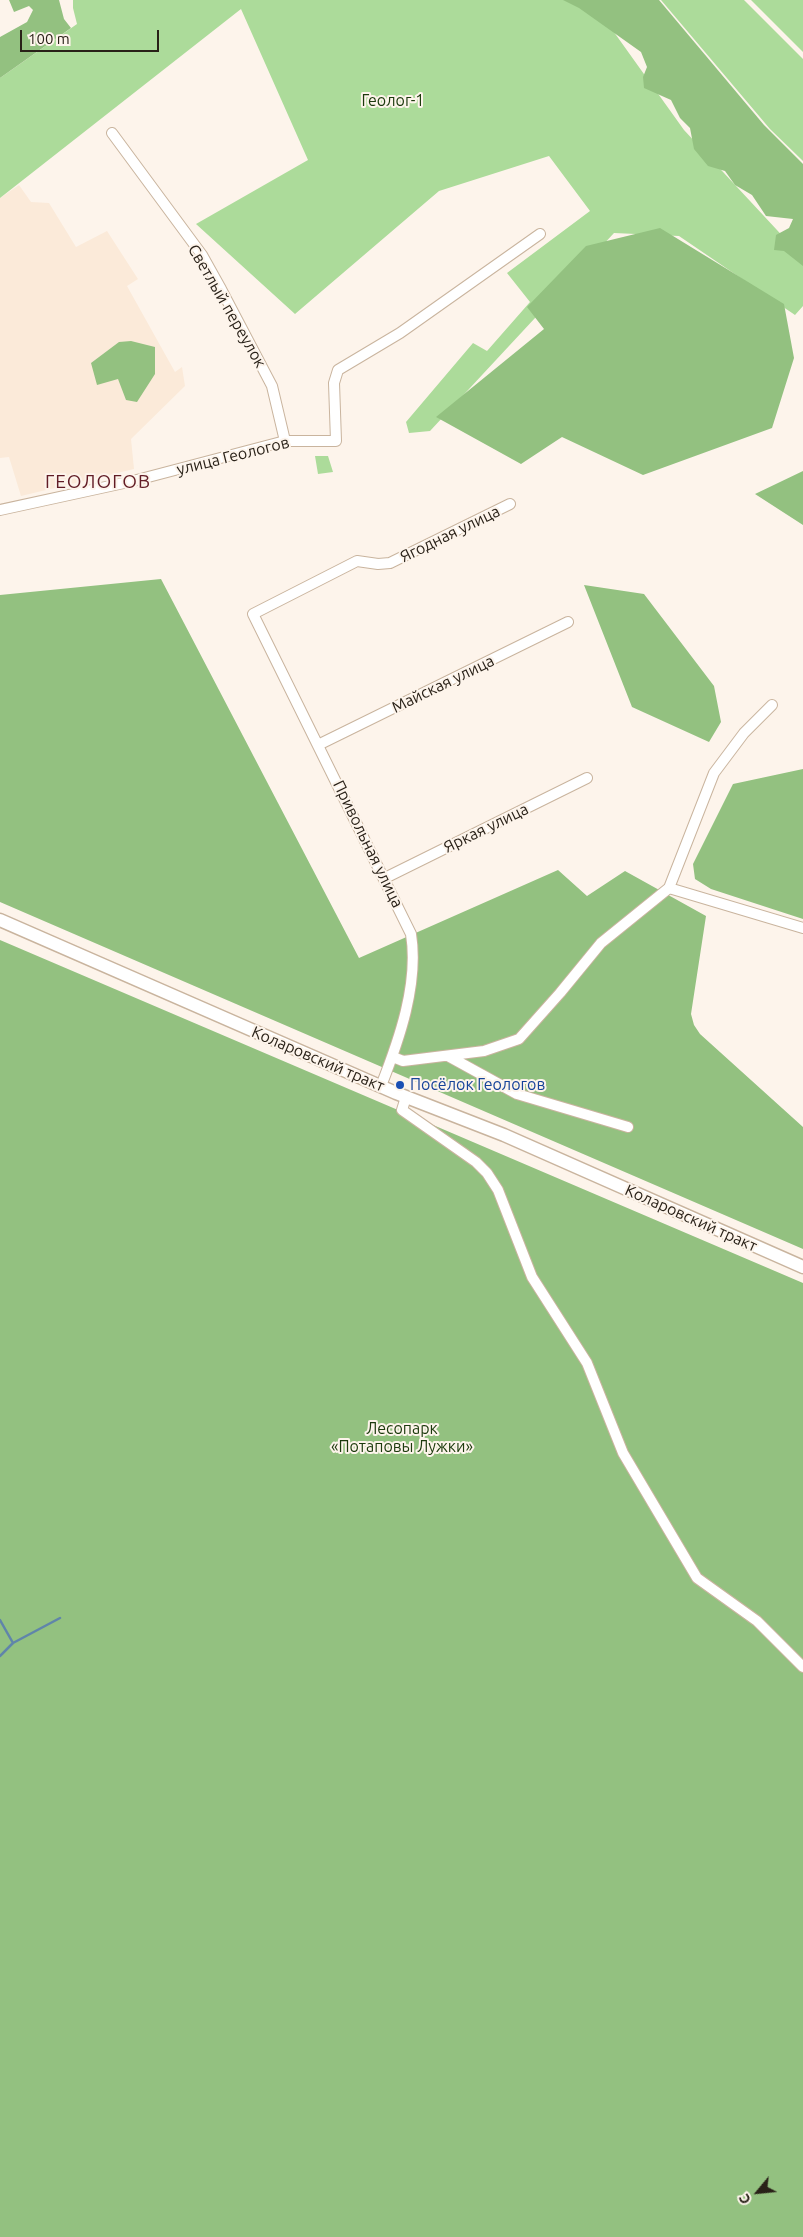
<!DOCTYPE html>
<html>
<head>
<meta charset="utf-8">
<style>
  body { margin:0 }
  #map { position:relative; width:803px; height:2237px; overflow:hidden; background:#fdf4eb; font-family:Ubuntu,sans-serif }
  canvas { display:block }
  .north { position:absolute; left:733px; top:2167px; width:50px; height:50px; -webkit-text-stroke:4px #fdf4eb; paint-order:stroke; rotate:242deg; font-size:14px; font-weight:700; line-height:20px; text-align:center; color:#292118 }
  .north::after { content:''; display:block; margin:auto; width:18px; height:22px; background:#292118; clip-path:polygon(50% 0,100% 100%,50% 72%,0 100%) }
  .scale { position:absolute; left:20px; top:30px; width:139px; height:22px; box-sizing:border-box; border:2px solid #292118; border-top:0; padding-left:6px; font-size:15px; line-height:18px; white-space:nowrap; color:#292118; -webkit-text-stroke:4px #fdf4eb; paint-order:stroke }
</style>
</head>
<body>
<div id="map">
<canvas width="803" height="2237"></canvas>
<div class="north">С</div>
<div class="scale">100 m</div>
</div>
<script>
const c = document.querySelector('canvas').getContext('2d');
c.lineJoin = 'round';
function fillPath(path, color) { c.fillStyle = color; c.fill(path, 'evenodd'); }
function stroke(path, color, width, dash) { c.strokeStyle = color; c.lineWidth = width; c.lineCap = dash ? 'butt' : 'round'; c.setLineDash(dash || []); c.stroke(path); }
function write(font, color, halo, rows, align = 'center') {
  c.font = font + ' Ubuntu,sans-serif'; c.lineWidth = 4; c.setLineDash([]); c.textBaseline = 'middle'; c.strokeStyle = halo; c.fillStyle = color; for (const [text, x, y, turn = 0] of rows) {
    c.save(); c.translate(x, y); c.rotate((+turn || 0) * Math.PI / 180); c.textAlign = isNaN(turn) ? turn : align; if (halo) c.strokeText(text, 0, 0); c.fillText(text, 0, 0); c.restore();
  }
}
const built = new Path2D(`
  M 19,185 L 31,202 L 49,203 L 76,247 L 107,231 L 138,279 L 127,286 L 175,372 L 182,367 L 185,386 L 131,439 L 134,469 L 21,496 L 9,457 L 0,458 L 0,198 Z`);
const green = new Path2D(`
  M 73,0 L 591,0 L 684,130 L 803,258 L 803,306 L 795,315 L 679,236 L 614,233 L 430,431 L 409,433 L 406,422 L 473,343 L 487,351 L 530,302 L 507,273 L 590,211 L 549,156 L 439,191 L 295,314 L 196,224 L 308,160 L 241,9 L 0,198 L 0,78 L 77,24 L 73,8 Z
  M 661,0 L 744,0 L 803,59 L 803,161 L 770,129 Z
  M 751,0 L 803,0 L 803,52 Z
  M 315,456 L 328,456 L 333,472 L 318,474 Z`);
const forest = new Path2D(`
  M 9,0 L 59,0 L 64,19 L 71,28 L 0,78 L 0,37 L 27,22 L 33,10 L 29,6 L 14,12 Z
  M 563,0 L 659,0 L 764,125 L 803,164 L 803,266 L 784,251 L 774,250 L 776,235 L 789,228 L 793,219 L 766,216 L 752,195 L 735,185 L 725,171 L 708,166 L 694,149 L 690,128 L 680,118 L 671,100 L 644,88 L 643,77 L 647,67 L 641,52 L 579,8 Z
  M 660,228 L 784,304 L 794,358 L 772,428 L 643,475 L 562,437 L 521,464 L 436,417 L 544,329 L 527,307 L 586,246 Z
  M 131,341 L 155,347 L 155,374 L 137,402 L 126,400 L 118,379 L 97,385 L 91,363 L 119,342 Z
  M 803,471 L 803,525 L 755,494 Z
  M 161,579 L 359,958 L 558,870 L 587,896 L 625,871 L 706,916 L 691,1014 L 694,1025 L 700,1034 L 803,1127 L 803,1249 L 0,902 L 0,595 Z
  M 584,585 L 644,594 L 714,686 L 721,722 L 709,742 L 632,707 Z
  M 803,769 L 803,919 L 711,889 L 695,879 L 693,864 L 733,784 Z
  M 0,940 L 803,1283 L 803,2237 L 0,2237 Z`);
const stream = new Path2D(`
  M 0,1620 L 13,1643 L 0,1656
  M 13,1643 L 60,1618`);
const minor = new Path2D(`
  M 112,133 L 202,255 L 221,289 L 272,386 L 285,441
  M 0,510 L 133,481 L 285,441 L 336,441 L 334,383 L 338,370 L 400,333 L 540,234
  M 318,745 L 568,622
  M 385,878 L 587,778
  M 669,888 L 803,928
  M 448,1056 L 517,1094 L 628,1127
  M 393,1057 L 403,1061 L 484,1051 L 519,1039 L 560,993 L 601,943 L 669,888 L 714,773 L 744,733 L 772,705
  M 381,1086 C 399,1040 419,984 411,934 L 253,614 L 357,561 L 378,564 L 390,563 L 510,504
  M 406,1097 L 402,1110 L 476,1162 L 487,1173 L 498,1190 L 532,1277 L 587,1363 L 623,1453 L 697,1578 L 757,1621 L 803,1667`);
const tertiary = new Path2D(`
  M 0,920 L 396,1093 L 504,1135 L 803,1267`);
const markers = [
  [400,1085,5,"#1a4fb4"]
];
const parkNames = [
  ["Геолог-1",393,101],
  ["Лесопарк",402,1429],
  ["«Потаповы Лужки»",402,1447]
];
const streetNames = [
  ["Светлый переулок",227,306,60],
  ["улица Геологов",233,456,-14],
  ["Ягодная улица",450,534,-26],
  ["Майская улица",443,684,-26],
  ["Яркая улица",486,828,-26],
  ["Привольная улица",368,844,64],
  ["Коларовский тракт",318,1059,23],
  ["Коларовский тракт",691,1218,24]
];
const transitNames = [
  ["Посёлок Геологов",410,1085]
];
const quarterNames = [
  ["ГЕОЛОГОВ",98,482]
];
fillPath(built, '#fbead9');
fillPath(green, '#acdb9a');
fillPath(forest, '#93c180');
stroke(stream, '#6085aa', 2.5);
stroke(minor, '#c9b49e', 12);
stroke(tertiary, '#c9b49e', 15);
stroke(minor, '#fff', 10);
stroke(tertiary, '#fff', 12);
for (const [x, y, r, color] of markers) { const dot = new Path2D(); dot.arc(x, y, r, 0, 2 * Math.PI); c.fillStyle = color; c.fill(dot); stroke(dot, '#fdf4eb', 2); }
write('16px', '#1c3a0d', '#fdf4eb', parkNames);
write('16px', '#292118', '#fdf4eb', streetNames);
write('16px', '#164399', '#fdf4eb', transitNames, 'left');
c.letterSpacing = '1px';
write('19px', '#611c25', '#fdf4eb', quarterNames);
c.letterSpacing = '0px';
</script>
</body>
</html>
